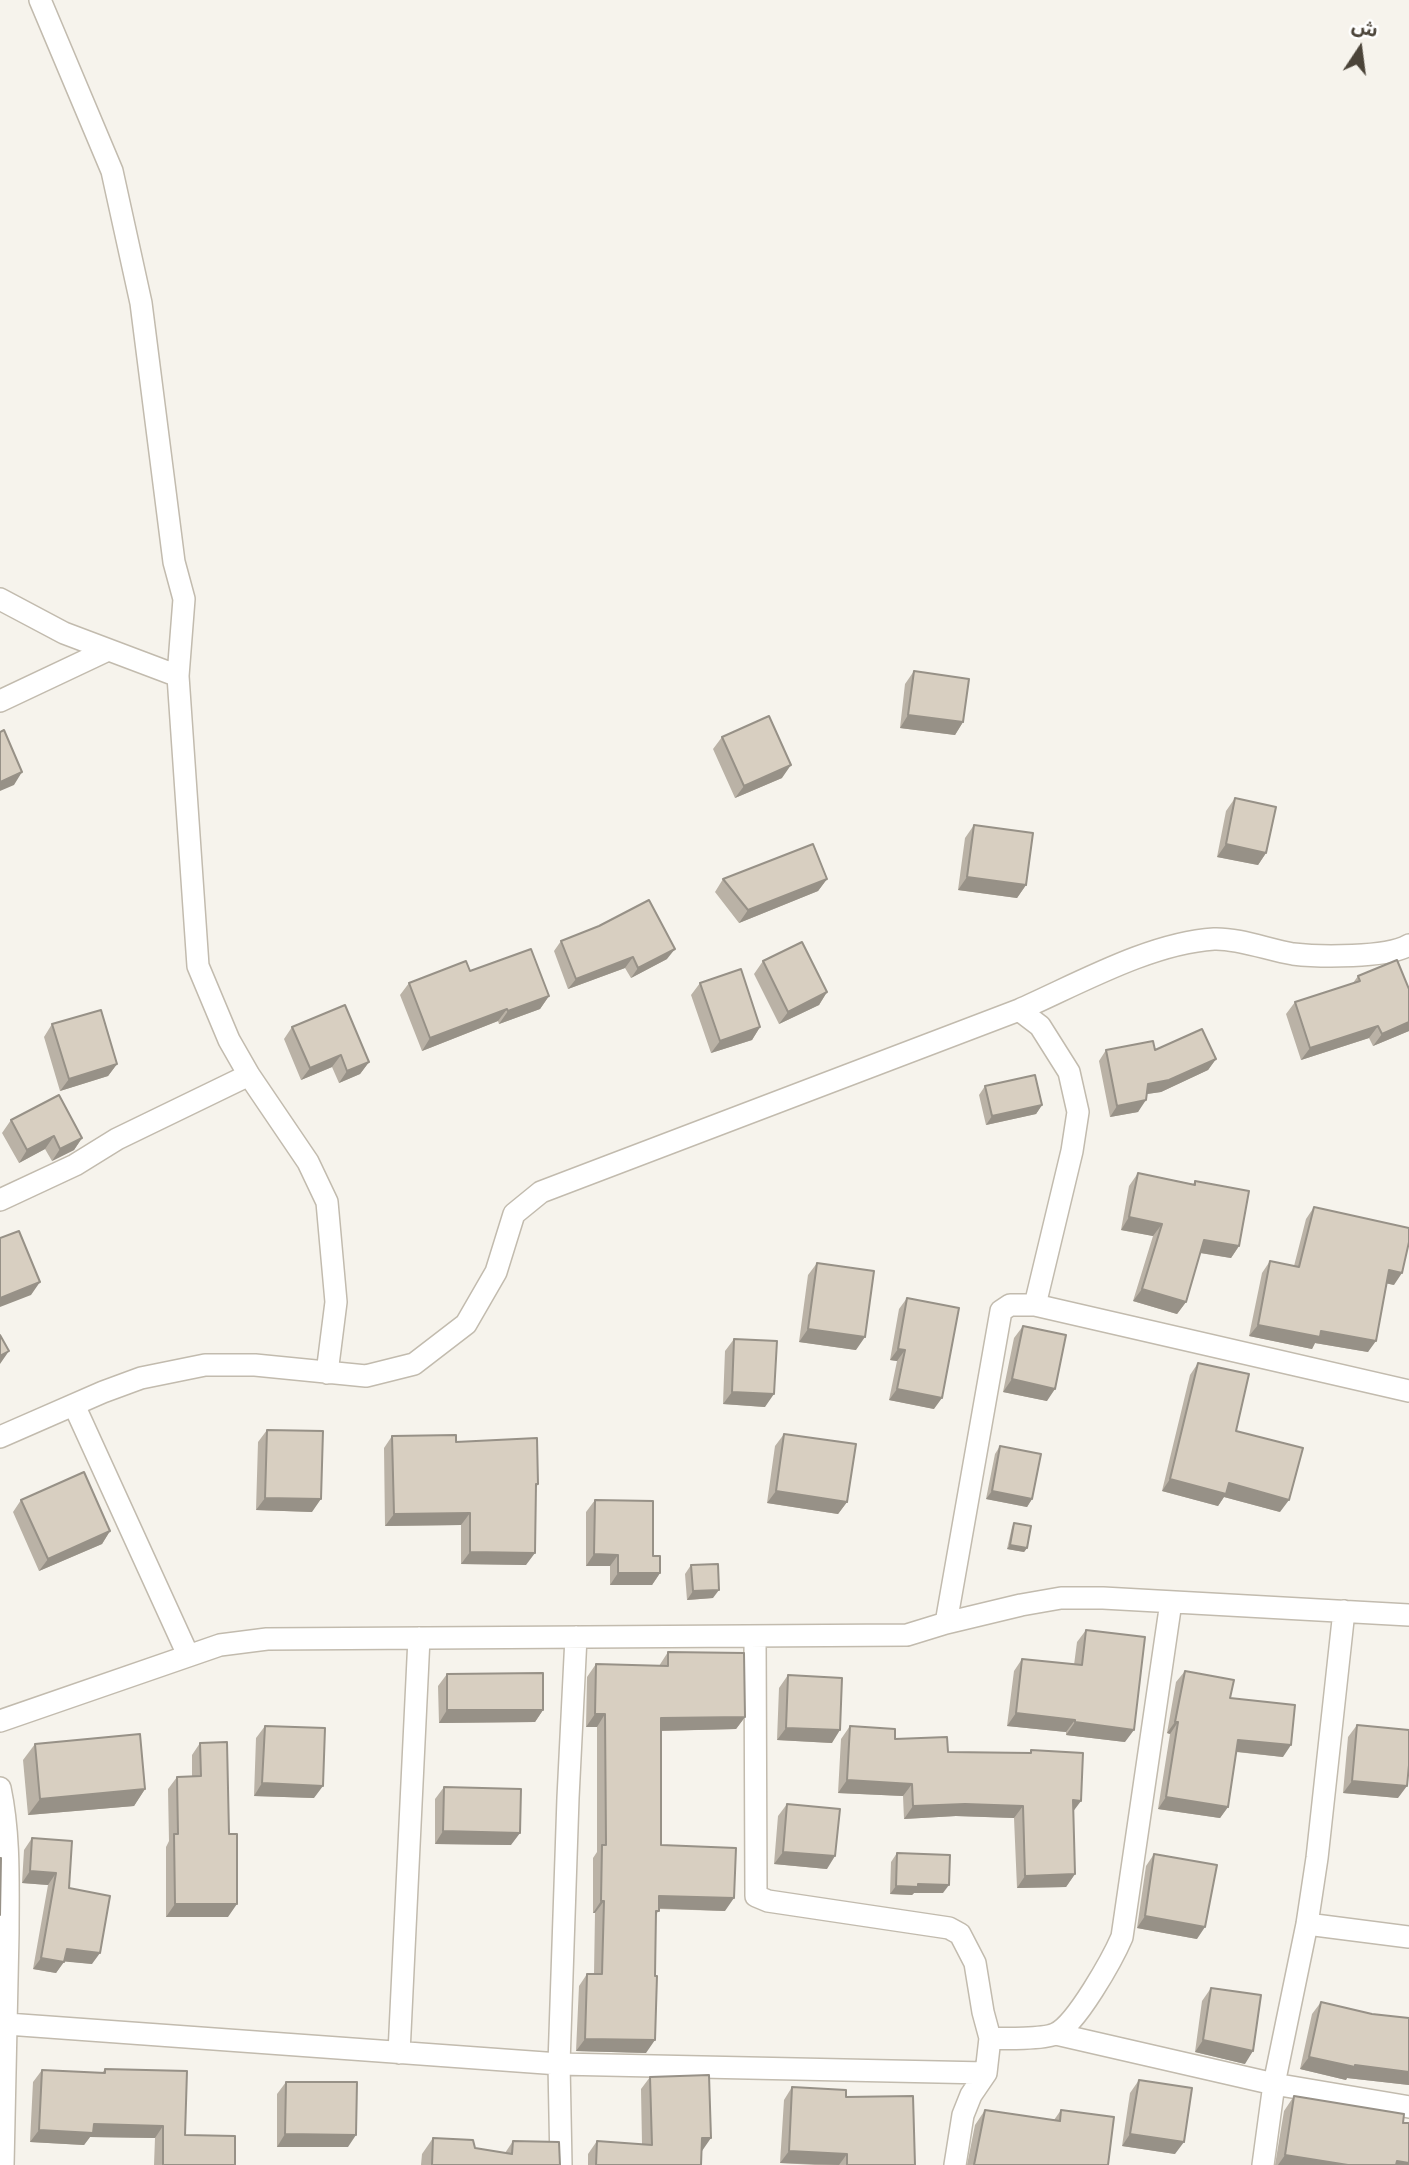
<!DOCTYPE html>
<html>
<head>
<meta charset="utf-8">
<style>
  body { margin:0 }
  #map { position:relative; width:1409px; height:2165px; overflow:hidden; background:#f6f3ec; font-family:"Fira Sans Condensed","Noto Sans Arabic",sans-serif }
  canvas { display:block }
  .north { position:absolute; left:1325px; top:14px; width:70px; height:70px; -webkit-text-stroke:5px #fff; paint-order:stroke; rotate:13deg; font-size:19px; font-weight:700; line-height:28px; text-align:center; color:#4b4439 }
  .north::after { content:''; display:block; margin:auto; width:24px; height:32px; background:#4b4439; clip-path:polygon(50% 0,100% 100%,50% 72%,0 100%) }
</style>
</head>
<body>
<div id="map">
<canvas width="1409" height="2165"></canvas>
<div class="north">ش</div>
</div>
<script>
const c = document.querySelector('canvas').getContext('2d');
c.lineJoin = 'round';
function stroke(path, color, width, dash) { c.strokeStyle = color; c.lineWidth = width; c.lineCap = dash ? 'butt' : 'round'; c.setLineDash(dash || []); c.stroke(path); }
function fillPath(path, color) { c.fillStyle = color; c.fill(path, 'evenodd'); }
const street = new Path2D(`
  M 40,0 L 112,171 L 141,303 L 174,562 L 184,599 L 178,676 L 198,966 L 229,1040 L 249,1075 L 308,1162 L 327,1202 L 336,1302 L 327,1373
  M 0,599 L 64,633 L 178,676
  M 0,701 L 108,650
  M 1019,1010 C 1078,984 1150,943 1214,939 C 1238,938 1269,950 1293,954 C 1319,957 1387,958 1409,945
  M 0,1200 L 75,1165 L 117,1139 L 249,1075
  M 74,1405 L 188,1655
  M 0,1437 L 103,1392 L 141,1378 L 205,1365 L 255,1365 L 366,1376 L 414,1364 L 466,1324 L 496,1272 L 514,1214 L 541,1192 L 1019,1010 L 1040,1026 L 1069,1072 L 1078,1112 L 1072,1151 L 1035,1305
  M 946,1623 L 1001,1311 L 1010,1305 L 1035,1305 L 1409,1391
  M 755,1636 L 756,1896 L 768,1901 L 949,1928 L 960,1934 L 975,1963 L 983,2012 L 990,2038 L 986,2073 L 971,2095 L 963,2115 L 955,2165
  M 0,1721 L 220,1645 L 267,1639 L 907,1635 L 946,1623 L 1021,1605 L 1061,1598 L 1103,1598 L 1409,1615
  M 0,1788 C 10,1835 8,1885 8,1933 C 7,2011 5,2088 3,2165
  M 1307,1924 L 1409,1937
  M 7,2024 L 559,2064 L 986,2073
  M 1056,2034 L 1274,2084 L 1409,2107
  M 990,2038 C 1005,2039 1043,2039 1055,2034 C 1076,2025 1113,1958 1122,1937 L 1171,1602
  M 399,2053 L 419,1638
  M 561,2165 L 559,2064 L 568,1798 L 576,1637
  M 1263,2165 L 1274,2084 L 1307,1924 L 1317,1858 L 1344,1611`);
const wall = new Path2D(`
  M 914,671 L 963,722 L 955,735 L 900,728 L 905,684 Z
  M 722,737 L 782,778 L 735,798 L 713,749 Z
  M 1235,798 L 1266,853 L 1258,865 L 1217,857 L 1226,811 Z
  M 974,825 L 1026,885 L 1017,898 L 958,890 L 965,838 Z
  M 723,879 L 827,879 L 818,891 L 739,923 L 715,892 Z
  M 561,941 L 667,959 L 631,978 L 625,968 L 568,989 L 554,951 Z
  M 763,961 L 827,992 L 819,1005 L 779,1024 L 754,974 Z
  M 470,971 L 549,996 L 540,1009 L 499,1024 L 498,1021 L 422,1051 L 400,995 L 409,983 Z
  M 1358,976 L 1409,989 L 1409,1031 L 1373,1046 L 1369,1038 L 1301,1060 L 1286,1014 L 1295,1002 L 1353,983 Z
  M 700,983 L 760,1027 L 752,1040 L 711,1053 L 691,995 Z
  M 52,1024 L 117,1064 L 108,1076 L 60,1091 L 44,1037 Z
  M 292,1027 L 369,1062 L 360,1074 L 339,1083 L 332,1067 L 301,1080 L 284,1039 Z
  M 1106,1050 L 1155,1050 L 1216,1059 L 1208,1070 L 1161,1092 L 1147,1094 L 1138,1112 L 1110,1117 L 1099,1061 Z
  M 985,1086 L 1042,1105 L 1036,1114 L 986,1125 L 979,1095 Z
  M 11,1120 L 82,1138 L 74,1150 L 52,1161 L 45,1149 L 19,1163 L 2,1133 Z
  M 1138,1173 L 1193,1184 L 1195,1181 L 1239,1246 L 1231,1258 L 1200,1253 L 1186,1302 L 1177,1314 L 1133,1301 L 1153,1236 L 1121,1230 L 1129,1186 Z
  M 1314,1207 L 1394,1285 L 1386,1283 L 1368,1352 L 1315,1343 L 1312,1349 L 1249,1336 L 1262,1273 L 1270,1261 L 1294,1266 L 1306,1219 Z
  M 817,1263 L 856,1350 L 799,1342 L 808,1275 Z
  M 907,1298 L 934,1409 L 889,1400 L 897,1361 L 890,1360 L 899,1309 Z
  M 1023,1326 L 1047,1401 L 1003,1392 L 1014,1338 Z
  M 734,1339 L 765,1407 L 723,1404 L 725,1351 Z
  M 1198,1363 L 1280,1512 L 1224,1497 L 1218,1506 L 1162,1491 L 1190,1375 Z
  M 267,1430 L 312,1512 L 256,1510 L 258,1442 Z
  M 784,1434 L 847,1502 L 838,1514 L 767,1503 L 775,1446 Z
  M 392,1436 L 456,1442 L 538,1484 L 536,1488 L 526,1565 L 461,1564 L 461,1525 L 385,1526 L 384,1448 Z
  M 1000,1446 L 1032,1499 L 1027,1507 L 986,1499 L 995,1454 Z
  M 21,1500 L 110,1531 L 102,1544 L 39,1571 L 13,1512 Z
  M 595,1500 L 653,1556 L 660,1573 L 652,1585 L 610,1585 L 610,1566 L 586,1566 L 586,1512 Z
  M 1014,1523 L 1027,1548 L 1024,1552 L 1007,1549 L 1012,1527 Z
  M 691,1565 L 713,1598 L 687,1600 L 685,1574 Z
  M 1086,1630 L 1125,1742 L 1066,1735 L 1066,1732 L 1007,1726 L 1014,1671 L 1022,1659 L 1074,1665 L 1077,1642 Z
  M 668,1652 L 745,1717 L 736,1729 L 661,1731 L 661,1845 L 725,1911 L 659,1909 L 656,1916 L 646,2053 L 576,2051 L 579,1986 L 587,1974 L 594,1974 L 595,1913 L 593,1913 L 593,1858 L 597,1852 L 597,1727 L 586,1727 L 587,1677 L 596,1664 L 659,1666 Z
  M 1185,1671 L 1230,1698 L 1283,1757 L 1236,1752 L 1228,1807 L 1220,1818 L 1158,1809 L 1170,1734 L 1167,1733 L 1176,1682 Z
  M 447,1674 L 543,1710 L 535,1722 L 439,1723 L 438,1686 Z
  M 788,1675 L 832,1743 L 777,1740 L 779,1688 Z
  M 1357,1725 L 1398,1798 L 1343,1793 L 1348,1737 Z
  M 265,1726 L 314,1798 L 254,1796 L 256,1738 Z
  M 850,1726 L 895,1739 L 948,1752 L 1030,1753 L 1031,1750 L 1073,1812 L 1075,1874 L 1066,1887 L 1017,1888 L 1014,1818 L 956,1816 L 904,1819 L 903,1796 L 838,1793 L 841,1739 Z
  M 200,1743 L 228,1917 L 166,1917 L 166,1847 L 169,1841 L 168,1789 L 177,1777 L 192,1776 L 192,1755 Z
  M 35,1744 L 145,1789 L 134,1806 L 28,1815 L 23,1760 Z
  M 444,1787 L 511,1845 L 435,1844 L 435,1799 Z
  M 787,1804 L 827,1869 L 774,1864 L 778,1816 Z
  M 32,1838 L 69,1888 L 92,1964 L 64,1961 L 56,1973 L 33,1969 L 48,1885 L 22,1883 L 24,1850 Z
  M 897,1853 L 943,1893 L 914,1893 L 912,1895 L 890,1894 L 891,1862 Z
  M 1154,1854 L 1197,1939 L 1137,1928 L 1146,1866 Z
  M 1211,1988 L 1245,2064 L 1195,2052 L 1202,2001 Z
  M 1321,2002 L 1372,2014 L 1409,2018 L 1409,2085 L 1347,2078 L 1346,2080 L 1300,2069 L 1312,2014 Z
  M 105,2069 L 185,2135 L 235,2165 L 154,2165 L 155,2138 L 90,2137 L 84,2145 L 30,2142 L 33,2082 L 42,2070 L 102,2073 Z
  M 650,2077 L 702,2151 L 701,2165 L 588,2165 L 588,2154 L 597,2141 L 642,2144 L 641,2089 Z
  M 1139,2080 L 1175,2154 L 1122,2146 L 1130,2093 Z
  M 286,2082 L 348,2147 L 277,2147 L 277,2094 Z
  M 792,2087 L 846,2097 L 915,2165 L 815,2165 L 780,2163 L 784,2100 Z
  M 1294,2096 L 1403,2123 L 1409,2165 L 1275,2165 L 1284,2111 Z
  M 985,2110 L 1054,2120 L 1061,2110 L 1108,2165 L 967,2165 L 975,2125 Z
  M 433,2138 L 475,2148 L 505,2153 L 513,2141 L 560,2165 L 421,2165 L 422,2154 Z`);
const shadedWall = new Path2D(`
  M 908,715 L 963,722 L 955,735 L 900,728 Z
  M 791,765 L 782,778 L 735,798 L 744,786 Z
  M 22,772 L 14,785 L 0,791 L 0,782 Z
  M 1226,844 L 1266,853 L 1258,865 L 1217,857 Z
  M 967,877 L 1026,885 L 1017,898 L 958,890 Z
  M 827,879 L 818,891 L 739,923 L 748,910 Z
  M 675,949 L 667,959 L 631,978 L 638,968 Z
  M 633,957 L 625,968 L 568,989 L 576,979 Z
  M 827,992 L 819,1005 L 779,1024 L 788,1012 Z
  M 549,996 L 540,1009 L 499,1024 L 508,1011 Z
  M 507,1009 L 498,1021 L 422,1051 L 430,1038 Z
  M 1409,1022 L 1409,1031 L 1373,1046 L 1382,1034 Z
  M 1378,1026 L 1369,1038 L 1301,1060 L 1310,1048 Z
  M 760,1027 L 752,1040 L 711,1053 L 720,1041 Z
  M 341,1055 L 332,1067 L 301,1080 L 310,1068 Z
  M 1216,1059 L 1208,1070 L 1161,1092 L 1140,1095 L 1148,1084 Z
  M 369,1062 L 360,1074 L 339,1083 L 347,1071 Z
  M 117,1064 L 108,1076 L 60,1091 L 69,1079 Z
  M 1146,1100 L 1138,1112 L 1110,1117 L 1117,1106 Z
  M 1042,1105 L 1036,1114 L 986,1125 L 992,1116 Z
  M 54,1136 L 45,1149 L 19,1163 L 27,1150 Z
  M 82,1138 L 74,1150 L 52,1161 L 60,1149 Z
  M 1129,1217 L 1162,1224 L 1153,1236 L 1121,1230 Z
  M 1204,1240 L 1239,1246 L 1231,1258 L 1195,1252 Z
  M 1389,1270 L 1402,1273 L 1394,1285 L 1380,1282 Z
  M 40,1282 L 31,1295 L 0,1307 L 0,1298 Z
  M 1142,1289 L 1186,1302 L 1177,1314 L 1133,1301 Z
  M 1258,1325 L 1321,1331 L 1376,1341 L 1368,1352 L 1315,1343 L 1312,1349 L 1249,1336 Z
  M 808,1329 L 865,1337 L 856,1350 L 799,1342 Z
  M 898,1349 L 905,1350 L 897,1361 L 890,1360 Z
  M 9,1351 L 0,1364 L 0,1356 Z
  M 1012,1379 L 1055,1389 L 1047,1401 L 1003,1392 Z
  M 897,1389 L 942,1398 L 934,1409 L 889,1400 Z
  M 732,1392 L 774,1394 L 765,1407 L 723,1404 Z
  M 1170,1479 L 1229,1483 L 1289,1500 L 1280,1512 L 1224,1497 L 1218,1506 L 1162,1491 Z
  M 776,1491 L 847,1502 L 838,1514 L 767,1503 Z
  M 992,1491 L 1032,1499 L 1027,1507 L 986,1499 Z
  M 265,1498 L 321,1499 L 312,1512 L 256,1510 Z
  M 470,1513 L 461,1525 L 385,1526 L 394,1514 Z
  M 110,1531 L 102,1544 L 39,1571 L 48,1559 Z
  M 1010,1545 L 1027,1548 L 1024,1552 L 1007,1549 Z
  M 470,1552 L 535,1553 L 526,1565 L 461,1564 Z
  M 594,1554 L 618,1555 L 610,1566 L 586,1566 Z
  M 618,1573 L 660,1573 L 652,1585 L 610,1585 Z
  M 719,1590 L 713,1598 L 687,1600 L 693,1591 Z
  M 447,1710 L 543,1710 L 535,1722 L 439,1723 Z
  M 1016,1713 L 1075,1720 L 1066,1732 L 1007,1726 Z
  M 595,1714 L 605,1714 L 597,1727 L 586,1727 Z
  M 745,1717 L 736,1729 L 652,1731 L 661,1718 Z
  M 1075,1722 L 1134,1730 L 1125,1742 L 1066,1735 Z
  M 1175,1722 L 1178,1722 L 1170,1734 L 1167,1733 Z
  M 786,1728 L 840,1730 L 832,1743 L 777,1740 Z
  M 1238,1740 L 1291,1745 L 1283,1757 L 1230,1751 Z
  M 847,1780 L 912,1784 L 903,1796 L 838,1793 Z
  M 1352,1781 L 1407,1786 L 1398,1798 L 1343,1793 Z
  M 262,1783 L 323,1786 L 314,1798 L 254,1796 Z
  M 145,1789 L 134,1806 L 28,1815 L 40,1799 Z
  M 1166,1797 L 1228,1807 L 1220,1818 L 1158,1809 Z
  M 1073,1800 L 1081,1801 L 1072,1813 Z
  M 965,1804 L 1023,1806 L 1014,1818 L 956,1816 L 904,1819 L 913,1806 Z
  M 443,1831 L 520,1833 L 511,1845 L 435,1844 Z
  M 783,1852 L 835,1856 L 827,1869 L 774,1864 Z
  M 30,1871 L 56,1873 L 48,1885 L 22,1883 Z
  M 1075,1874 L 1066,1887 L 1017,1888 L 1025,1876 Z
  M 918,1884 L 949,1885 L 943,1893 L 914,1893 L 912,1895 L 890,1894 L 896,1886 Z
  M 659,1896 L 734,1898 L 725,1911 L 651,1908 Z
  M 601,1901 L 604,1901 L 595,1913 L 593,1913 Z
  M 175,1904 L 237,1904 L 228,1917 L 166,1917 Z
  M 1145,1916 L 1205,1927 L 1197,1939 L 1137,1928 Z
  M 67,1949 L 100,1953 L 92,1964 L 59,1961 Z
  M 41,1958 L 64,1962 L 56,1973 L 33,1969 Z
  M 585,2039 L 655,2040 L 646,2053 L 576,2051 Z
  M 1203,2040 L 1253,2051 L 1245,2064 L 1195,2052 Z
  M 1309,2057 L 1355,2065 L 1409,2072 L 1409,2085 L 1347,2078 L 1346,2080 L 1300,2069 Z
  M 94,2124 L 163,2126 L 155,2138 L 90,2137 L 84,2145 L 30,2142 L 39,2130 Z
  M 285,2134 L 356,2135 L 348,2147 L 277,2147 Z
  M 1130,2134 L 1184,2142 L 1175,2154 L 1122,2146 Z
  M 702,2138 L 711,2138 L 702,2151 Z
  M 789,2151 L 847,2154 L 839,2165 L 780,2163 Z
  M 1285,2155 L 1348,2165 L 1278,2165 Z
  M 1397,2161 L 1409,2163 L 1409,2165 L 1395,2165 Z`);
const building = new Path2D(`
  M 914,671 L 969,679 L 963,722 L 908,715 Z
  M 769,716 L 791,765 L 744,786 L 722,737 Z
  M 4,730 L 22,772 L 0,782 L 0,732 Z
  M 1235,798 L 1276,807 L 1266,853 L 1226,844 Z
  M 974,825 L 1033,833 L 1026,885 L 967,877 Z
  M 813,844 L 827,879 L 748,910 L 723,879 Z
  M 649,900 L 675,949 L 638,968 L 633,957 L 576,979 L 561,941 L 599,926 Z
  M 802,942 L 827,992 L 788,1012 L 763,961 Z
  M 531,949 L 549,996 L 508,1011 L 507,1009 L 430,1038 L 409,983 L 466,961 L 470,971 Z
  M 1397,960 L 1409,989 L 1409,1022 L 1382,1034 L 1378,1026 L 1310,1048 L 1295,1002 L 1360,981 L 1358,976 Z
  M 741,969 L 760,1027 L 720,1041 L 700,983 Z
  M 345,1005 L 369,1062 L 347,1071 L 341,1055 L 310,1068 L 292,1027 Z
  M 101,1010 L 117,1064 L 69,1079 L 52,1024 Z
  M 1202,1029 L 1216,1059 L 1169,1080 L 1148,1084 L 1146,1100 L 1117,1106 L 1106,1050 L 1153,1041 L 1155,1050 Z
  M 1035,1075 L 1042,1105 L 992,1116 L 985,1086 Z
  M 59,1095 L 82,1138 L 60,1149 L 54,1136 L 27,1150 L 11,1120 Z
  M 1138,1173 L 1195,1185 L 1195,1181 L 1249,1191 L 1239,1246 L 1204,1240 L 1186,1302 L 1142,1289 L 1162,1224 L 1129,1217 Z
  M 1314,1207 L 1409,1228 L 1409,1242 L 1402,1273 L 1389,1270 L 1376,1341 L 1321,1331 L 1320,1337 L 1258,1325 L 1270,1261 L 1299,1267 Z
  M 19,1231 L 40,1282 L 0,1298 L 0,1238 Z
  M 817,1263 L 874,1271 L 865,1337 L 808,1329 Z
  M 907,1298 L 959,1308 L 942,1398 L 897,1389 L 905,1350 L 898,1349 Z
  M 1023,1326 L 1066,1335 L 1055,1389 L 1012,1379 Z
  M 0,1335 L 9,1351 L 0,1356 Z
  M 734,1339 L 777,1341 L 774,1394 L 732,1392 Z
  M 1198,1363 L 1249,1374 L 1236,1431 L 1303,1448 L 1289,1500 L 1229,1483 L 1226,1494 L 1170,1479 Z
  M 267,1430 L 323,1431 L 321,1499 L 265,1498 Z
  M 784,1434 L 856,1444 L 847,1502 L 776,1491 Z
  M 456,1435 L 456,1442 L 537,1438 L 538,1484 L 536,1484 L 535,1553 L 470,1552 L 470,1513 L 394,1514 L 392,1436 Z
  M 1000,1446 L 1041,1454 L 1032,1499 L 992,1491 Z
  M 84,1472 L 110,1531 L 48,1559 L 21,1500 Z
  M 595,1500 L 653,1501 L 653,1556 L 660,1556 L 660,1573 L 618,1573 L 618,1555 L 594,1554 Z
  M 1014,1523 L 1031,1526 L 1027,1548 L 1010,1545 Z
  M 718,1564 L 719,1590 L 693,1591 L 691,1565 Z
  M 1086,1630 L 1145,1637 L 1134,1730 L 1075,1722 L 1075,1720 L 1016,1713 L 1022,1659 L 1082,1665 Z
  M 668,1652 L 744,1653 L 745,1717 L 661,1718 L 661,1845 L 736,1848 L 734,1898 L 659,1896 L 659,1911 L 656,1911 L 655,1976 L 657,1976 L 655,2040 L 585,2039 L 587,1974 L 602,1974 L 604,1901 L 601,1901 L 602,1845 L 606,1845 L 605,1714 L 595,1714 L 596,1664 L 668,1666 Z
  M 1185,1671 L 1234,1680 L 1230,1698 L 1295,1705 L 1291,1745 L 1238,1740 L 1228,1807 L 1166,1797 L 1178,1722 L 1175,1722 Z
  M 543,1673 L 543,1710 L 447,1710 L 447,1674 Z
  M 788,1675 L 842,1678 L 840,1730 L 786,1728 Z
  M 1357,1725 L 1409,1730 L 1409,1765 L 1407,1786 L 1352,1781 Z
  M 265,1726 L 325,1728 L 323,1786 L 262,1783 Z
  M 850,1726 L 895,1729 L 895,1739 L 947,1737 L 948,1752 L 1031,1753 L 1031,1750 L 1083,1753 L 1081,1801 L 1073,1800 L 1075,1874 L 1025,1876 L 1023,1806 L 965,1804 L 913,1806 L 912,1784 L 847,1780 Z
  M 140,1734 L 145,1789 L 40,1799 L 35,1744 Z
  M 227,1742 L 229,1834 L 237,1834 L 237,1904 L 175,1904 L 174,1834 L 178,1834 L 177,1777 L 201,1776 L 200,1743 Z
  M 444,1787 L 521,1789 L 520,1833 L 443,1831 Z
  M 787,1804 L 840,1809 L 835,1856 L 783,1852 Z
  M 32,1838 L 72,1841 L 69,1888 L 110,1896 L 100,1953 L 67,1949 L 64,1962 L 41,1958 L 56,1873 L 30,1871 Z
  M 897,1853 L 950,1855 L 949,1885 L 918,1884 L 918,1887 L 896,1886 Z
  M 1154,1854 L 1217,1865 L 1205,1927 L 1145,1916 Z
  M 0,1858 L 1,1858 L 0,1915 Z
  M 1211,1988 L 1261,1995 L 1253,2051 L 1203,2040 Z
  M 1321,2002 L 1372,2014 L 1409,2018 L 1409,2072 L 1355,2065 L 1355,2067 L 1309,2057 Z
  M 105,2069 L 187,2071 L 185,2135 L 235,2136 L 235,2165 L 163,2165 L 163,2126 L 94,2124 L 93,2133 L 39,2130 L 42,2070 L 105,2073 Z
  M 709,2075 L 711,2138 L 702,2138 L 701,2165 L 596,2165 L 597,2141 L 652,2145 L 650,2077 Z
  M 1139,2080 L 1192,2088 L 1184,2142 L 1130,2134 Z
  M 286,2082 L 357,2082 L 356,2135 L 285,2134 Z
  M 792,2087 L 846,2090 L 846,2097 L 913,2096 L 915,2165 L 847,2165 L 847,2154 L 789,2151 Z
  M 1294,2096 L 1404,2114 L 1403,2123 L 1409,2123 L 1409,2163 L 1397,2161 L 1396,2165 L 1348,2165 L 1285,2155 Z
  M 985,2110 L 1060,2121 L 1061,2110 L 1114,2117 L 1108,2165 L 974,2165 Z
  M 433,2138 L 473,2140 L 475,2148 L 512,2154 L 513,2141 L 559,2142 L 560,2165 L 432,2165 Z`);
stroke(street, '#c2bbae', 24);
stroke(street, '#fff', 21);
fillPath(wall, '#bab2a6');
fillPath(shadedWall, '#979187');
fillPath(building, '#d8cfc1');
stroke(building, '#979187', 2);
</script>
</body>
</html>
